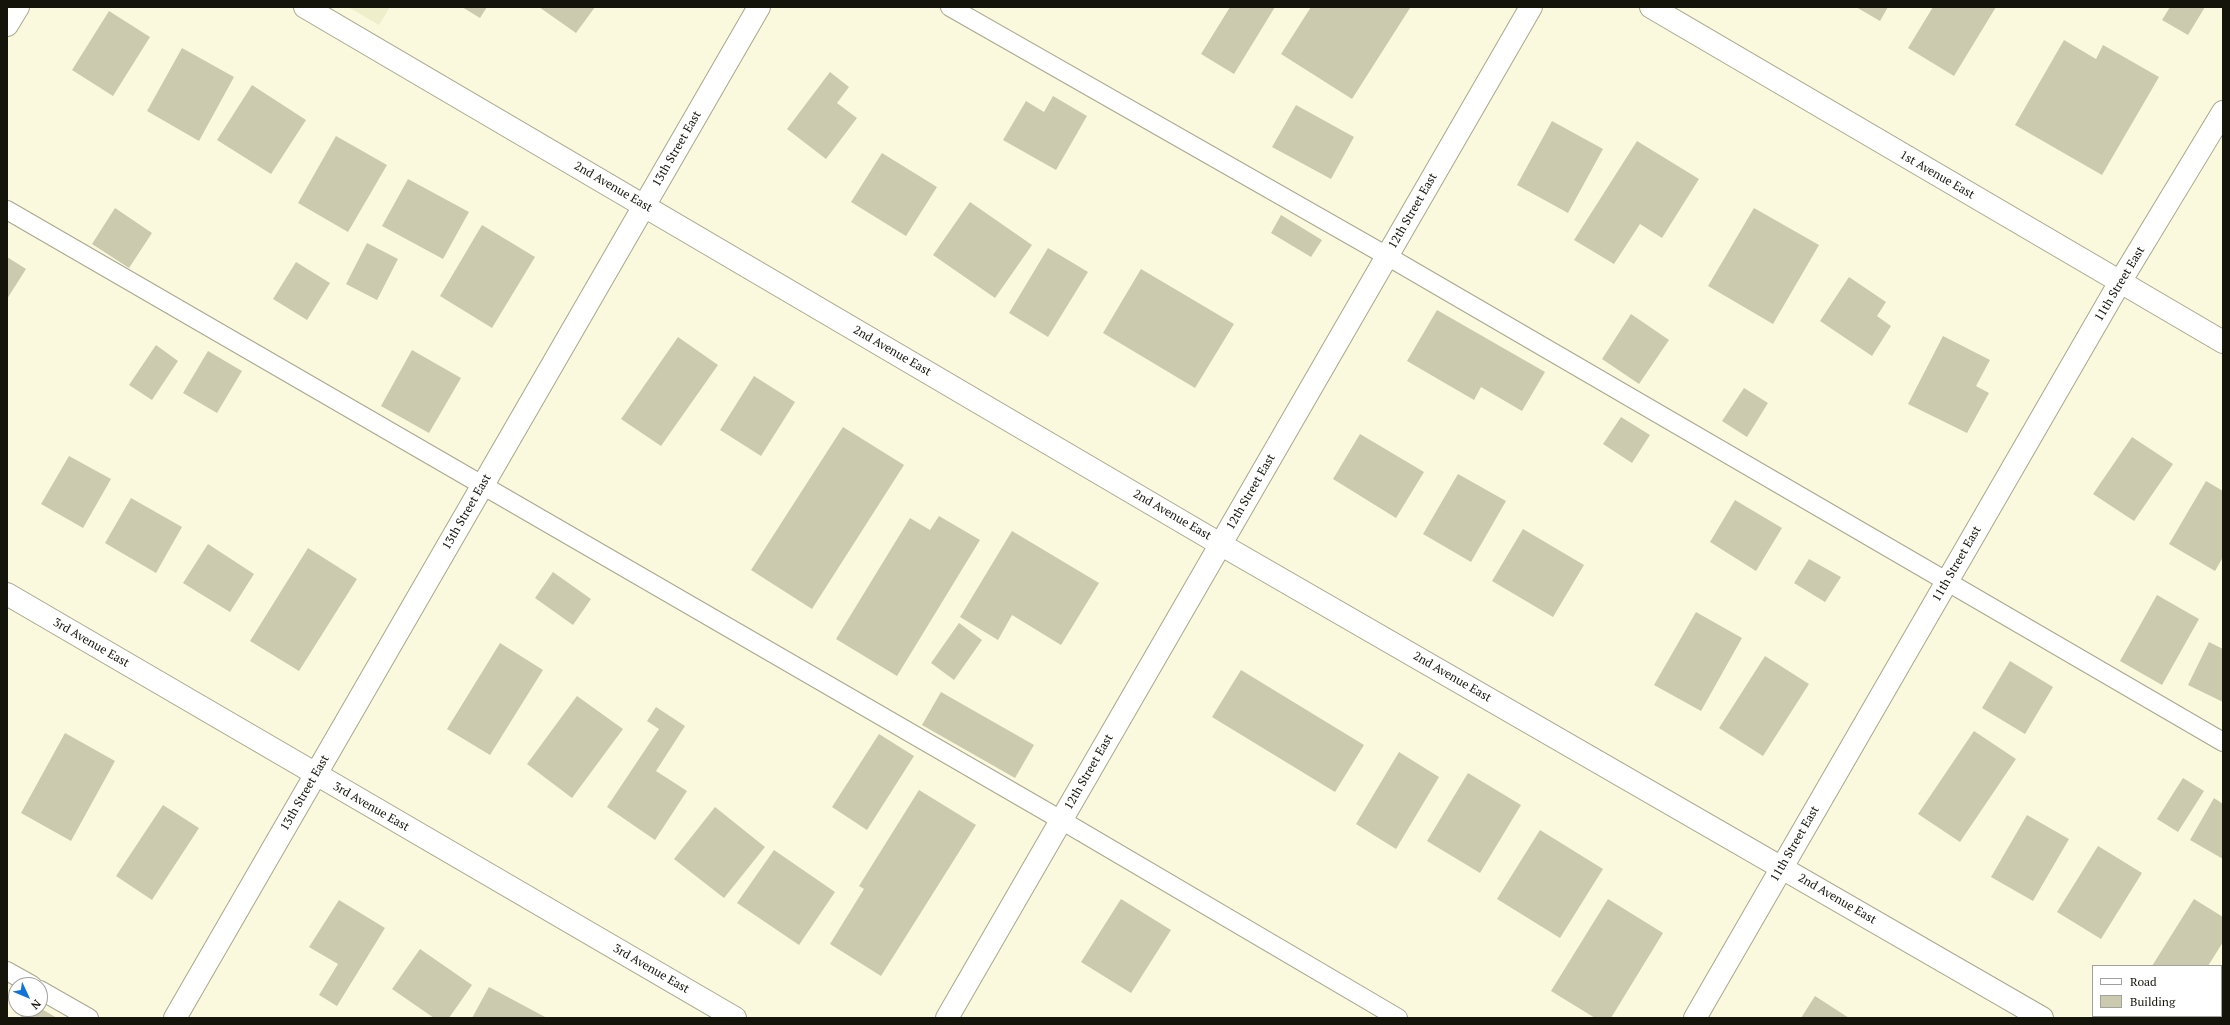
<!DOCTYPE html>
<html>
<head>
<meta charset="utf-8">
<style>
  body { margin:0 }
  #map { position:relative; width:2230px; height:1025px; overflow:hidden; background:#faf9dd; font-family:"PT Serif",serif }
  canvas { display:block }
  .frame { position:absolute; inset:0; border:8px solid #15140b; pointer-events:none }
  .legend { position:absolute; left:2092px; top:965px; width:130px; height:52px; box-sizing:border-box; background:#fff; border:1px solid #a1a19d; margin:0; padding:5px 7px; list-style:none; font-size:12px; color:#15140b }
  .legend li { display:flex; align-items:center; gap:8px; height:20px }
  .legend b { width:20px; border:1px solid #a1a19d }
  .north { position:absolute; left:8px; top:977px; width:40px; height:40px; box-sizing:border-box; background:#fff; border:1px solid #a1a19d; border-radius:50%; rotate:134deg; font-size:11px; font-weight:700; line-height:16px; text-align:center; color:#15140b }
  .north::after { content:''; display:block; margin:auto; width:14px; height:18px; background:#1072db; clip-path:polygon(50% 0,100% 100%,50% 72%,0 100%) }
</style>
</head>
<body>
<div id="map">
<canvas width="2230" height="1025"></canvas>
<div class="frame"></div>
<ul class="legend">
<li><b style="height:5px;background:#fff"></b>Road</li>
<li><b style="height:11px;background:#cbcaaf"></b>Building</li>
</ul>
<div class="north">N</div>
</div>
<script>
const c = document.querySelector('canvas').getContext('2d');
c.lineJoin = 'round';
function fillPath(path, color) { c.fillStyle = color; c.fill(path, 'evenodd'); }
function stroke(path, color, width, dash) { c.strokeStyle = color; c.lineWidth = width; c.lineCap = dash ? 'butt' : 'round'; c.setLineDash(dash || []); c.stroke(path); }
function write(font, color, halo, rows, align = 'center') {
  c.font = font + ' "PT Serif",serif'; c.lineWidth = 3.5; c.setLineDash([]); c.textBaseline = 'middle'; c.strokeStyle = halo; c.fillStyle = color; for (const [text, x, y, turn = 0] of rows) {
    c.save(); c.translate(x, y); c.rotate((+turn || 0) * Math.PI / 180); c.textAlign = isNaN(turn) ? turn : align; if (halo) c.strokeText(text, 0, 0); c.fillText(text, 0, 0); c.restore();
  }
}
const built = new Path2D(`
  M 348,7 L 390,7 L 379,25 Z`);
const building = new Path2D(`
  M 462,7 L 487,7 L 480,18 Z
  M 539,7 L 595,7 L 576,33 Z
  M 1230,7 L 1275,7 L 1234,74 L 1201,54 Z
  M 1311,7 L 1410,8 L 1352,99 L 1281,54 Z
  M 1856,7 L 1888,7 L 1880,21 Z
  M 1933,7 L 1996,7 L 1954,76 L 1908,48 Z
  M 2170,7 L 2205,7 L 2188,35 L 2162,20 Z
  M 109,11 L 150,37 L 113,96 L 72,70 Z
  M 2064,40 L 2096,59 L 2103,45 L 2159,77 L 2102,175 L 2015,125 Z
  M 182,48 L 234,77 L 199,141 L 147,111 Z
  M 830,72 L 849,87 L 837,103 L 857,118 L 826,159 L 787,129 Z
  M 252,85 L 306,120 L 271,174 L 217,140 Z
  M 1053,96 L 1087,116 L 1056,170 L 1003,140 L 1026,101 L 1044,112 Z
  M 1296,105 L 1354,137 L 1331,179 L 1272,147 Z
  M 1552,121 L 1603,149 L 1568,213 L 1517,185 Z
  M 336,136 L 387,165 L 348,232 L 298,203 Z
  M 1637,141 L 1699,179 L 1662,238 L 1640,224 L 1614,264 L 1574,240 Z
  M 882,153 L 937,187 L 906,236 L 851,202 Z
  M 408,179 L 469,212 L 443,259 L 382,226 Z
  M 970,202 L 1032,245 L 995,298 L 933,255 Z
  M 115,208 L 152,233 L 129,268 L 92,244 Z
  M 1754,208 L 1819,245 L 1773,324 L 1708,286 Z
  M 1281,215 L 1322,240 L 1311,257 L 1271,233 Z
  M 482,225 L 535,257 L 492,328 L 440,296 Z
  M 367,243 L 398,259 L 377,300 L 346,284 Z
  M 1048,248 L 1088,272 L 1048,337 L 1009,313 Z
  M 7,257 L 26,269 L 7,299 Z
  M 296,262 L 330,283 L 307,320 L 273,299 Z
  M 1141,269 L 1234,324 L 1195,388 L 1103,333 Z
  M 1849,277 L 1886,302 L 1877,316 L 1891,326 L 1872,356 L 1820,321 Z
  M 1437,310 L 1545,372 L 1522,411 L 1481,387 L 1474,400 L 1407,361 Z
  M 1631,314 L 1669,340 L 1639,384 L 1602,359 Z
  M 1943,336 L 1990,360 L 1976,386 L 1989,393 L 1967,433 L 1908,404 Z
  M 678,337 L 718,365 L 661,446 L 621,419 Z
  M 156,345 L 178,361 L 152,400 L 129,385 Z
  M 412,350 L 461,378 L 429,433 L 381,406 Z
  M 208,351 L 242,371 L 217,413 L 183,393 Z
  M 754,376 L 795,402 L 761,456 L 720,430 Z
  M 1744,388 L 1768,403 L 1747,437 L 1722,421 Z
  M 1621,417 L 1650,435 L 1632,463 L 1603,444 Z
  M 843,427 L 904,465 L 812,609 L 751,570 Z
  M 1360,434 L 1424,472 L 1396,518 L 1333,479 Z
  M 2132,437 L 2173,464 L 2134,521 L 2093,494 Z
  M 69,456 L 111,479 L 83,528 L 41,504 Z
  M 1458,474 L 1506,501 L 1471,562 L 1423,534 Z
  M 2206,481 L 2223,491 L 2223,557 L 2215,571 L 2169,544 Z
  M 131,498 L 182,527 L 156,573 L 105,543 Z
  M 1735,500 L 1782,528 L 1756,571 L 1710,542 Z
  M 939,516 L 980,540 L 897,676 L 836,639 L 910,518 L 930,530 Z
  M 1523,529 L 1584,565 L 1553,617 L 1492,581 Z
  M 1012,531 L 1099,583 L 1061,645 L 1012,615 L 998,640 L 960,617 Z
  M 208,544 L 254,574 L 230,612 L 183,583 Z
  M 308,548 L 357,579 L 299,671 L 250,641 Z
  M 1809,559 L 1841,577 L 1825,602 L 1794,583 Z
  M 553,572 L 591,599 L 573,625 L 535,598 Z
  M 2157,595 L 2199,619 L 2162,685 L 2120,661 Z
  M 1696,612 L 1742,638 L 1701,711 L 1654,685 Z
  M 959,623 L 982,640 L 954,680 L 931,663 Z
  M 2209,642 L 2223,649 L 2223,702 L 2188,685 Z
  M 500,643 L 543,670 L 490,755 L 447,729 Z
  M 1765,656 L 1809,684 L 1763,756 L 1719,728 Z
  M 2010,661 L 2053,687 L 2025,734 L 1982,708 Z
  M 1241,670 L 1364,745 L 1335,792 L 1212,717 Z
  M 941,692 L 1034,745 L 1015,778 L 922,725 Z
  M 577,696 L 623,729 L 572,798 L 527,764 Z
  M 656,707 L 685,726 L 656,771 L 687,791 L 655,840 L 607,807 L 659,729 L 647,721 Z
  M 1974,731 L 2016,759 L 1960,842 L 1918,814 Z
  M 65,733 L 115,761 L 71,841 L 21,813 Z
  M 879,734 L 914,756 L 867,830 L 832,807 Z
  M 1399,752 L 1439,777 L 1396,849 L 1356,824 Z
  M 1468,773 L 1521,805 L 1480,873 L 1427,841 Z
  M 2183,778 L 2204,791 L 2178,832 L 2157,819 Z
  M 919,790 L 976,825 L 881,976 L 830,944 L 864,889 L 859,886 Z
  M 2214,798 L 2223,804 L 2223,859 L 2190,840 Z
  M 163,805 L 199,828 L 152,900 L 116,876 Z
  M 715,807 L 765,847 L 724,898 L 674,859 Z
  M 2027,815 L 2069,839 L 2033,901 L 1991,877 Z
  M 1540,830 L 1603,869 L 1560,938 L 1497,899 Z
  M 2098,846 L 2142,873 L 2101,939 L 2057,912 Z
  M 774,850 L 835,892 L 799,945 L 737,903 Z
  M 1121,899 L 1171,930 L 1131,993 L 1081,962 Z
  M 1608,899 L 1663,933 L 1611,1018 L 1595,1018 L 1551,991 Z
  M 2194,899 L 2223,917 L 2223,942 L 2208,966 L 2152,966 Z
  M 339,900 L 385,928 L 337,1006 L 319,995 L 338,964 L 309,947 Z
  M 420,949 L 472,985 L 449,1018 L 434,1018 L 392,989 Z
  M 2223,965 L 2223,1018 L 2196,1018 L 2192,1016 L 2221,1016 L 2221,968 Z
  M 489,987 L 547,1018 L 472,1018 Z
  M 1815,996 L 1849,1018 L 1801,1018 Z
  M 40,1008 L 57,1018 L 20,1018 L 25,1009 Z`);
const service = new Path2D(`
  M 950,7 L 1387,256 L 2223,742
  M 7,210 L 1061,820 L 1398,1018
  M 7,971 L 32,985
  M 40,990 L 89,1018`);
const minor = new Path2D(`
  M 305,7 L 1220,544 L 2042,1018
  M 7,25 L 18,7
  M 175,1018 L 759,7
  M 947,1018 L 1531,7`);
const tertiary = new Path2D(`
  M 1651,7 L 2223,342
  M 7,594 L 735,1018
  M 1695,1018 L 2120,282 L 2223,112`);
const streetNames = [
  ["13th Street East",677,149,-60],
  ["1st Avenue East",1937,175,30],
  ["2nd Avenue East",613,187,30],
  ["12th Street East",1413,211,-60],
  ["11th Street East",2120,284,-59],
  ["2nd Avenue East",892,351,30],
  ["12th Street East",1251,492,-60],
  ["13th Street East",467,512,-60],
  ["2nd Avenue East",1172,515,30],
  ["11th Street East",1957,564,-60],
  ["3rd Avenue East",91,643,30],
  ["2nd Avenue East",1452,677,30],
  ["12th Street East",1089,772,-60],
  ["13th Street East",305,793,-60],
  ["3rd Avenue East",371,807,30],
  ["11th Street East",1795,844,-60],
  ["2nd Avenue East",1837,899,30],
  ["3rd Avenue East",651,969,30]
];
fillPath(built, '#efeeca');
fillPath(building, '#cbcaaf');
stroke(service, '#a8a78d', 20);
stroke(minor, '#a8a78d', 24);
stroke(tertiary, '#a8a78d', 24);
stroke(service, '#fff', 18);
stroke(minor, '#fff', 22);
stroke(tertiary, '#fff', 22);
write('12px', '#15140b', '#fff', streetNames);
</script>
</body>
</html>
